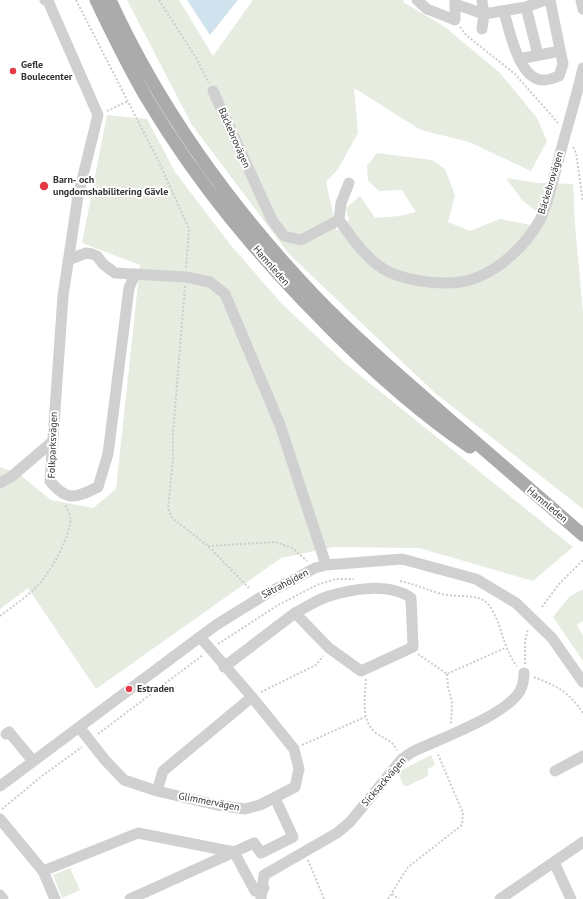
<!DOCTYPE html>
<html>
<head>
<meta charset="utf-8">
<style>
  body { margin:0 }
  canvas { display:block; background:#fff }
</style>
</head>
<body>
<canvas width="583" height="899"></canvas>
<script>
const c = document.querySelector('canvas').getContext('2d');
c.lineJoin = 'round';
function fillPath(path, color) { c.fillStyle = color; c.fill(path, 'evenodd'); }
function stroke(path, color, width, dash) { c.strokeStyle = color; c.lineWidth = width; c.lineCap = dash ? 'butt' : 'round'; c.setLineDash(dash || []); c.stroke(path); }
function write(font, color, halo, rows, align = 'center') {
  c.font = font + ' "PT Sans",sans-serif'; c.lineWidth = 4; c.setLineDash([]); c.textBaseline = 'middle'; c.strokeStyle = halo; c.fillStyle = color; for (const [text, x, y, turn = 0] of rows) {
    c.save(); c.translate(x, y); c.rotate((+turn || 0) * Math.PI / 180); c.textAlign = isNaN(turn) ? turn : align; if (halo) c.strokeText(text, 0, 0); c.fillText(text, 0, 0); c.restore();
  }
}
const green = new Path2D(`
  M 127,0 L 179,0 L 213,56 L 253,0 L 404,0 L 403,2 L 445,27 L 500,73 L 537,118 L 547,141 L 531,171 L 469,142 L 421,130 L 354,88 L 358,133 L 338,169 L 326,182 L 337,231 L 349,220 L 346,208 L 360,196 L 375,218 L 400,216 L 416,212 L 402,190 L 379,191 L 368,181 L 367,166 L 377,153 L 432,160 L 445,169 L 455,195 L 448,222 L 470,231 L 500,219 L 540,227 L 544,217 L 522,200 L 506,178 L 537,183 L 573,184 L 575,224 L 583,314 L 583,509 L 435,393 L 289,254 L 192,125 Z
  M 107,115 L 147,119 L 175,172 L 229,243 L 281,303 L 346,364 L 573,547 L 533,581 L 419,548 L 334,547 L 281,558 L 96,689 L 28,588 L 0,609 L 0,467 L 19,474 L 51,500 L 93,508 L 116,489 L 140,265 L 82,243 Z
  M 583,589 L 583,621 L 577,625 L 583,636 L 583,661 L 553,617 L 569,597 Z
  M 431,755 L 435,765 L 428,769 L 428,776 L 407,786 L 403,785 L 398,772 Z
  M 70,868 L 80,890 L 62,898 L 53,875 Z`);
const water = new Path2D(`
  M 187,0 L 238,0 L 210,35 Z`);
const path = new Path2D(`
  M 76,0 L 159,162 L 189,229 L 186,268
  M 159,0 L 195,56 L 209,83
  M 460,27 L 466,35 L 515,74 L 558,123
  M 107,111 L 128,101
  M 573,147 L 576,153 L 583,202
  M 185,286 L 173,433 L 173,460 L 168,508 L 172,518 L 208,546 L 249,588
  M 208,546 L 276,542 L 292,548 L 307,561
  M 400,581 C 415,584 427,590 442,594 C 454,597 467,595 478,598 C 485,600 489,604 492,610 C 503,628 503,649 517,666
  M 542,607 L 559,584 L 583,560
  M 0,616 C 13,606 27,597 38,585 C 50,573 73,533 70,516 C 69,512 67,508 65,505
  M 218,644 L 278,605 L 317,585 L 336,579 L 354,579
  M 418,654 L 447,674 L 505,648
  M 525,664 L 525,641 L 528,629
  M 447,674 L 448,688 L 452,701 L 451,724
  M 534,677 C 557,686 569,692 583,713
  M 366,679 C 365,697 360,720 376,733 C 385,740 390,738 397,750
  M 261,692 L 316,665 L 323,656
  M 98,734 L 203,655
  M 302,745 L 365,717
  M 2,809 L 42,776 L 82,747
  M 308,860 L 324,899
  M 392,894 L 399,899
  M 388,899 L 408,867 L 462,825 L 463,813 L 437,752`);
const minor = new Path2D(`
  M 45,0 L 48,1 L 98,115 L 78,196 L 63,296 L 50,481 C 67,502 76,498 98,487 L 108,454 L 129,288 L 135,274
  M 417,0 L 427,9 L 455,20 L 455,0
  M 581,0 L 583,9
  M 482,1 L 484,14 L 482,29
  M 455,4 L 484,14 L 526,7 L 545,0
  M 526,7 L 538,55
  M 504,12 C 509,29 519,81 544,80 C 549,80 554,78 559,76 L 563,64 L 550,0
  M 519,59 L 560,51
  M 213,91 L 272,220 L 284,236 L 301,240 L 339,220
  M 349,183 L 341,203 L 339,220 C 353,239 367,261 389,272 C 411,282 449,287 473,279 C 500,270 526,245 540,220 C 548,204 553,179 558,162 C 566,130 576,99 583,68
  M 68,260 L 86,253 L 92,254 L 97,256 L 103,264 L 115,273 L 186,277 L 210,282 L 225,294 L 280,425 L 326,565
  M 0,483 L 11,477 L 52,442
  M 224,667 L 295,613 L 329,648 L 361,671 L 413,647 L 411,598 C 389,582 351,589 326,597 C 315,601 305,608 295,613
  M 79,727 L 105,760 L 124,780 L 157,791 L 217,805 L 245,809 L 260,805 L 295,787 L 299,769 L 294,749 L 252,697 L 200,637
  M 6,734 L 9,732 L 33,761
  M 555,771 L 583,756
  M 0,786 L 216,625 L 266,594 L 315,568 L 326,565 L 402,559 L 476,579 L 516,603 L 552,638 L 583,682
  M 157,791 L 163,771 L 252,697
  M 0,819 L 43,871 L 55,899
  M 234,852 L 255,891 L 264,888
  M 554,862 L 571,899
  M 43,871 L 138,833 L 234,852
  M 0,895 L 3,899
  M 130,899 L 254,843 L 261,853 L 293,837 L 275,798
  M 261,899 L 264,875 L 337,833 L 350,822 L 402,759 L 412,752 C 439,739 505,716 520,691 C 523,685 524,680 524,673
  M 500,899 L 583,842`);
const major = new Path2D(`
  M 96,0 C 113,35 129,69 149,102 C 199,186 263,262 332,330 C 375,373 420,413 470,447
  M 110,0 C 160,109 230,206 313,294 C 358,341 408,383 457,426 C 499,462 541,499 583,535`);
const markers = [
  [13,71,4,"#e63946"],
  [44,186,5,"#e63946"],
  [129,689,4,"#e63946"]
];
const poiNames = [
  ["Gefle",21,65],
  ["Boulecenter",21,77],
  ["Barn- och",53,180],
  ["ungdomshabilitering Gävle",53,192],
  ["Estraden",137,689]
];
const streetNames = [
  ["Bäckebrovägen",234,138,66],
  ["Bäckebrovägen",551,183,-73],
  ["Hamnleden",271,266,49],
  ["Folkparksvägen",53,445,-88],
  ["Hamnleden",547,505,40],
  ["Sätrahöjden",285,584,-28],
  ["Sicksackvägen",384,782,-49],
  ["Glimmervägen",209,802,11]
];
fillPath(green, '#e6ecdf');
fillPath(water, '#cfe2ee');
stroke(path, '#cdcdcd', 2, [2, 2]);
stroke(minor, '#d0d0d0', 11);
stroke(major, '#ababab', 13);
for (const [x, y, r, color] of markers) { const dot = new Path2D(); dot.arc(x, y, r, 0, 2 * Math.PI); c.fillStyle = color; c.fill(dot); stroke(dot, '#fff', 1.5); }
write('bold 10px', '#333', '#fff', poiNames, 'left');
write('10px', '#333', '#fff', streetNames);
</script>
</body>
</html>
